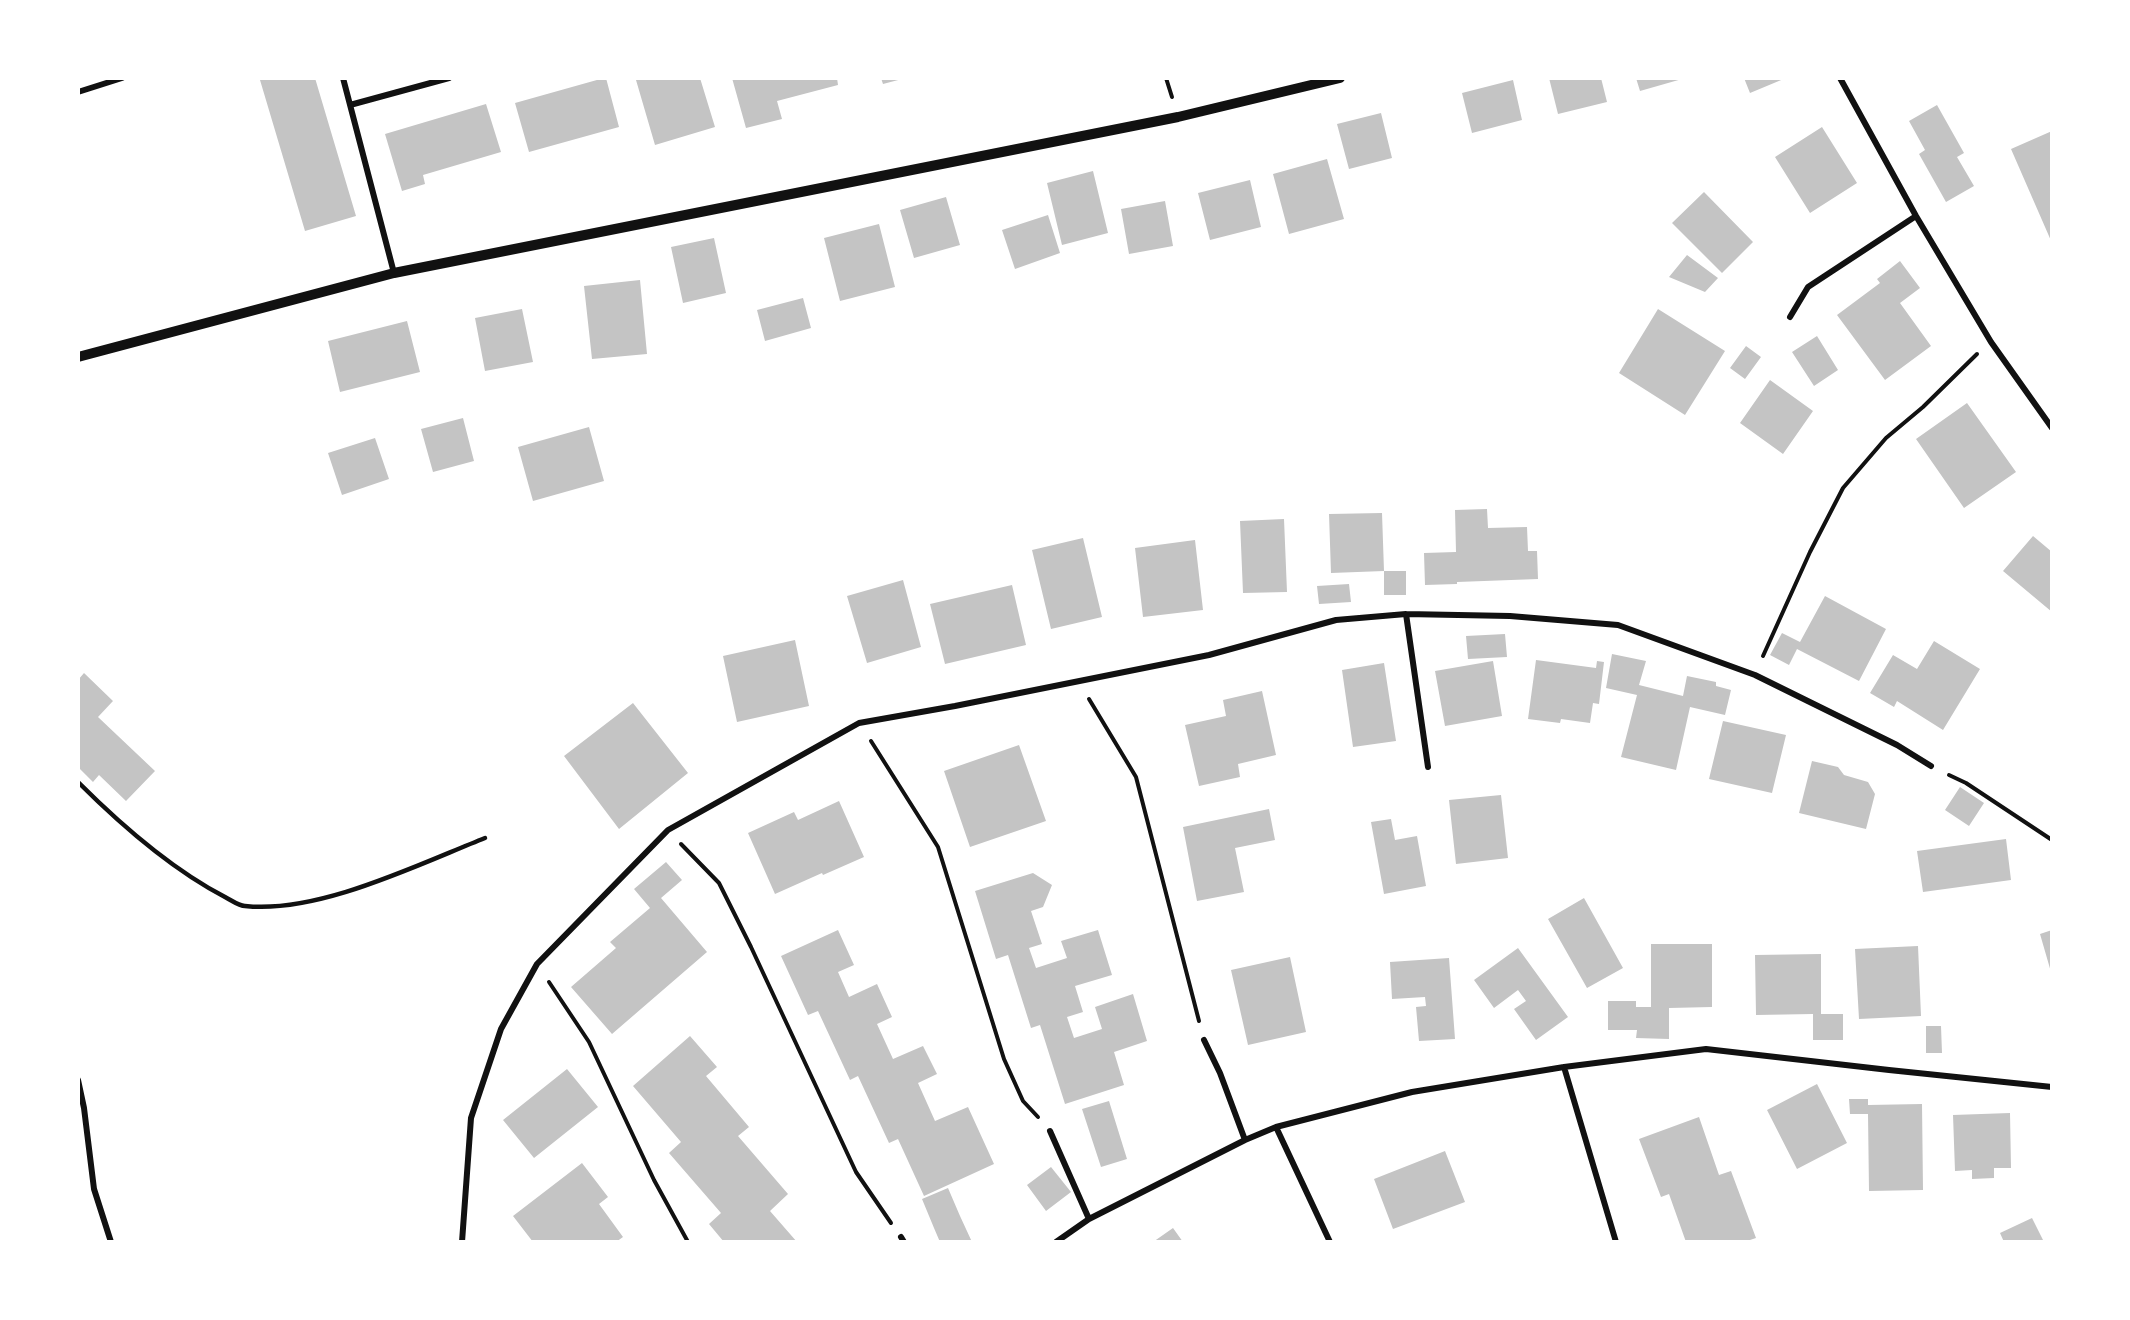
<!DOCTYPE html>
<html>
<head>
<meta charset="utf-8">
<style>
  body { margin:0 }
  #map { position:relative; width:2130px; height:1320px; overflow:hidden; background:#fff; font-family:"Work Sans",sans-serif }
  canvas { display:block }
  .frame { position:absolute; inset:0; border:80px solid #fff; pointer-events:none }
</style>
</head>
<body>
<div id="map">
<canvas width="2130" height="1320"></canvas>
<div class="frame"></div>
</div>
<script>
const c = document.querySelector('canvas').getContext('2d');
c.lineJoin = 'round';
function fillPath(path, color) { c.fillStyle = color; c.fill(path, 'evenodd'); }
function stroke(path, color, width, dash) { c.strokeStyle = color; c.lineWidth = width; c.lineCap = dash ? 'butt' : 'round'; c.setLineDash(dash || []); c.stroke(path); }
const building = new Path2D(`
  M 266,78 L 315,78 L 356,216 L 305,231 L 260,80 Z
  M 604,78 L 606,78 L 619,127 L 529,152 L 515,103 Z
  M 641,78 L 700,78 L 715,127 L 655,145 L 636,80 Z
  M 732,78 L 837,78 L 838,85 L 777,101 L 782,119 L 746,128 Z
  M 881,78 L 902,78 L 902,79 L 883,84 Z
  M 1549,78 L 1601,78 L 1607,102 L 1558,114 Z
  M 1636,78 L 1682,78 L 1682,79 L 1640,91 Z
  M 1744,78 L 1786,78 L 1750,93 Z
  M 1513,80 L 1522,120 L 1472,133 L 1462,93 Z
  M 486,104 L 501,152 L 423,175 L 425,184 L 402,191 L 385,134 Z
  M 1937,105 L 1964,153 L 1957,157 L 1974,186 L 1946,202 L 1919,154 L 1925,150 L 1909,121 Z
  M 1381,113 L 1392,158 L 1349,169 L 1337,124 Z
  M 1822,127 L 1857,183 L 1810,213 L 1775,157 Z
  M 2052,131 L 2052,243 L 2011,149 Z
  M 1327,159 L 1344,219 L 1289,234 L 1273,174 Z
  M 1093,171 L 1108,233 L 1062,245 L 1047,183 Z
  M 1250,180 L 1261,227 L 1210,240 L 1198,193 Z
  M 1704,192 L 1753,242 L 1722,273 L 1672,223 Z
  M 946,197 L 960,245 L 914,258 L 900,210 Z
  M 1165,201 L 1173,246 L 1129,254 L 1121,209 Z
  M 1048,215 L 1060,253 L 1015,269 L 1002,230 Z
  M 879,224 L 895,287 L 840,301 L 824,238 Z
  M 714,238 L 726,293 L 683,303 L 671,247 Z
  M 1687,255 L 1718,278 L 1705,292 L 1669,277 Z
  M 1900,261 L 1920,288 L 1900,303 L 1931,346 L 1885,380 L 1837,315 L 1880,283 L 1877,279 Z
  M 640,280 L 647,354 L 592,359 L 584,286 Z
  M 803,298 L 811,328 L 765,341 L 757,310 Z
  M 522,309 L 533,362 L 485,371 L 475,318 Z
  M 1658,309 L 1725,351 L 1685,415 L 1619,373 Z
  M 407,321 L 420,372 L 340,392 L 328,341 Z
  M 1817,336 L 1838,370 L 1814,386 L 1792,352 Z
  M 1746,346 L 1761,357 L 1745,379 L 1730,368 Z
  M 1770,380 L 1813,411 L 1783,454 L 1740,423 Z
  M 1967,403 L 2016,472 L 1964,508 L 1916,439 Z
  M 463,418 L 474,461 L 433,472 L 421,429 Z
  M 589,427 L 604,481 L 533,501 L 518,447 Z
  M 375,438 L 389,479 L 342,495 L 328,453 Z
  M 1487,509 L 1488,528 L 1527,527 L 1528,551 L 1537,551 L 1538,579 L 1457,582 L 1457,584 L 1425,585 L 1424,553 L 1456,552 L 1455,510 Z
  M 1382,513 L 1384,571 L 1331,573 L 1329,514 Z
  M 1284,519 L 1287,592 L 1243,593 L 1240,521 Z
  M 2033,536 L 2052,552 L 2052,612 L 2003,571 Z
  M 1083,538 L 1102,617 L 1051,629 L 1032,550 Z
  M 1195,540 L 1203,610 L 1143,617 L 1135,548 Z
  M 1384,571 L 1406,571 L 1406,595 L 1384,595 Z
  M 903,580 L 921,647 L 867,663 L 847,596 Z
  M 1349,584 L 1351,602 L 1319,604 L 1317,586 Z
  M 1012,585 L 1026,645 L 945,664 L 930,604 Z
  M 1825,596 L 1886,629 L 1859,681 L 1797,649 L 1789,665 L 1770,655 L 1782,633 L 1800,642 Z
  M 1505,634 L 1507,657 L 1468,659 L 1466,636 Z
  M 795,640 L 809,706 L 737,722 L 723,656 Z
  M 1934,641 L 1980,669 L 1943,730 L 1897,701 L 1894,707 L 1870,693 L 1893,655 L 1917,669 Z
  M 1612,654 L 1646,661 L 1639,685 L 1683,696 L 1687,676 L 1716,682 L 1716,686 L 1731,690 L 1725,715 L 1690,707 L 1676,770 L 1621,757 L 1637,695 L 1606,688 Z
  M 1536,660 L 1596,668 L 1597,661 L 1604,662 L 1599,704 L 1593,703 L 1590,723 L 1561,719 L 1560,723 L 1528,719 Z
  M 1493,661 L 1502,716 L 1445,726 L 1435,671 Z
  M 1384,663 L 1396,741 L 1353,747 L 1342,670 Z
  M 84,673 L 113,701 L 98,717 L 155,771 L 126,801 L 99,775 L 93,782 L 78,767 L 78,680 Z
  M 1262,691 L 1276,755 L 1238,764 L 1240,777 L 1199,786 L 1185,725 L 1226,716 L 1223,700 Z
  M 633,703 L 688,773 L 619,829 L 564,756 Z
  M 1723,721 L 1786,735 L 1772,793 L 1709,779 Z
  M 1019,745 L 1046,821 L 970,847 L 944,771 Z
  M 1812,761 L 1838,767 L 1844,775 L 1868,782 L 1875,794 L 1866,829 L 1799,813 Z
  M 1960,787 L 1984,803 L 1969,826 L 1945,810 Z
  M 1501,795 L 1508,858 L 1456,864 L 1449,800 Z
  M 839,801 L 864,857 L 823,875 L 822,873 L 775,894 L 748,833 L 794,812 L 798,820 Z
  M 1269,809 L 1275,840 L 1235,848 L 1244,892 L 1197,901 L 1183,827 Z
  M 1391,819 L 1395,840 L 1417,836 L 1426,886 L 1384,894 L 1371,822 Z
  M 2006,839 L 2011,880 L 1923,892 L 1917,851 Z
  M 666,862 L 682,880 L 661,898 L 707,952 L 612,1034 L 571,987 L 616,948 L 610,942 L 650,908 L 634,889 Z
  M 1033,873 L 1052,885 L 1043,907 L 1031,911 L 1042,944 L 1029,948 L 1036,968 L 1067,958 L 1061,941 L 1098,930 L 1112,975 L 1075,986 L 1083,1012 L 1067,1017 L 1074,1038 L 1102,1029 L 1095,1007 L 1133,994 L 1147,1041 L 1114,1052 L 1124,1085 L 1065,1104 L 1040,1025 L 1031,1028 L 1008,955 L 996,959 L 975,891 Z
  M 1584,898 L 1623,968 L 1587,988 L 1548,919 Z
  M 838,930 L 854,965 L 838,972 L 849,997 L 877,984 L 892,1017 L 877,1024 L 893,1059 L 923,1046 L 937,1074 L 918,1083 L 935,1121 L 968,1107 L 994,1164 L 924,1196 L 898,1139 L 889,1143 L 858,1076 L 850,1080 L 818,1011 L 808,1015 L 781,956 Z
  M 2052,930 L 2052,972 L 2051,972 L 2040,934 Z
  M 1651,944 L 1712,944 L 1712,1007 L 1669,1008 L 1669,1039 L 1636,1038 L 1637,1030 L 1608,1030 L 1608,1001 L 1636,1001 L 1636,1007 L 1651,1007 Z
  M 1918,946 L 1921,1016 L 1859,1019 L 1855,949 Z
  M 1518,948 L 1568,1017 L 1536,1040 L 1514,1009 L 1526,1001 L 1518,990 L 1494,1008 L 1474,980 Z
  M 1821,954 L 1821,1014 L 1843,1014 L 1843,1040 L 1813,1040 L 1813,1014 L 1756,1015 L 1755,955 Z
  M 1290,957 L 1306,1032 L 1248,1045 L 1231,970 Z
  M 1449,958 L 1455,1039 L 1419,1041 L 1416,1007 L 1426,1006 L 1425,997 L 1392,999 L 1390,962 Z
  M 1926,1026 L 1941,1026 L 1942,1053 L 1926,1053 Z
  M 690,1036 L 717,1067 L 706,1076 L 749,1127 L 738,1136 L 788,1194 L 770,1211 L 797,1242 L 724,1242 L 709,1224 L 721,1213 L 669,1153 L 681,1142 L 633,1086 Z
  M 567,1069 L 598,1107 L 534,1158 L 503,1120 Z
  M 1817,1084 L 1847,1143 L 1797,1169 L 1767,1110 Z
  M 1849,1099 L 1868,1099 L 1868,1105 L 1922,1104 L 1923,1190 L 1869,1191 L 1868,1114 L 1850,1114 Z
  M 1109,1101 L 1127,1159 L 1101,1167 L 1082,1109 Z
  M 2010,1113 L 2011,1168 L 1994,1168 L 1994,1178 L 1972,1179 L 1972,1170 L 1955,1171 L 1953,1115 Z
  M 1699,1117 L 1719,1175 L 1731,1171 L 1756,1238 L 1744,1242 L 1686,1242 L 1669,1194 L 1661,1197 L 1639,1139 Z
  M 1445,1151 L 1465,1202 L 1393,1229 L 1374,1179 Z
  M 582,1163 L 608,1197 L 599,1204 L 623,1237 L 616,1242 L 533,1242 L 513,1216 Z
  M 1051,1167 L 1071,1192 L 1046,1211 L 1027,1185 Z
  M 948,1188 L 960,1216 L 972,1242 L 940,1242 L 934,1228 L 922,1199 Z
  M 2032,1218 L 2044,1242 L 2004,1242 L 2000,1233 Z
  M 1173,1228 L 1183,1242 L 1153,1242 Z`);
const path = new Path2D(`
  M 1166,78 L 1172,97
  M 1763,656 L 1810,552 L 1843,488 L 1886,438 L 1923,407 L 1977,354
  M 1089,699 L 1136,777 L 1199,1021
  M 871,741 L 938,847 L 1004,1059 L 1023,1101 L 1038,1117
  M 1949,775 L 1966,783 L 2052,840
  M 681,844 L 719,883 L 751,947 L 856,1172 L 891,1223
  M 549,982 L 589,1042 L 654,1180 L 688,1242`);
const service = new Path2D(`
  M 78,782 C 121,825 171,869 225,897 C 231,900 239,906 245,906 C 318,914 417,865 485,838`);
const minor = new Path2D(`
  M 343,78 L 394,273
  M 1840,78 L 1916,216 L 1991,342 L 2052,428
  M 78,92 L 122,78
  M 350,105 L 449,78
  M 1790,317 L 1808,287 L 1916,216
  M 1406,614 L 1510,616 L 1618,625 L 1755,675 L 1897,745 L 1931,766
  M 1204,1040 L 1220,1073 L 1245,1140
  M 1564,1067 L 1616,1242
  M 78,1080 L 84,1108 L 94,1189 L 111,1242
  M 1276,1127 L 1330,1242
  M 1050,1131 L 1089,1219
  M 901,1237 L 904,1242
  M 462,1242 L 471,1118 L 501,1029 L 537,964 L 668,830 L 859,723 L 955,706 L 1209,655 L 1336,620 L 1406,614 L 1428,767
  M 1056,1242 L 1089,1219 L 1245,1140 L 1276,1127 L 1412,1092 L 1564,1067 L 1706,1049 L 1889,1070 L 2052,1087`);
const tertiary = new Path2D(`
  M 78,357 L 394,273 L 1178,117 L 1340,78`);
fillPath(building, '#c4c4c4');
stroke(path, '#111', 4);
stroke(service, '#111', 4.5);
stroke(minor, '#111', 6);
stroke(tertiary, '#111', 10);
</script>
</body>
</html>
